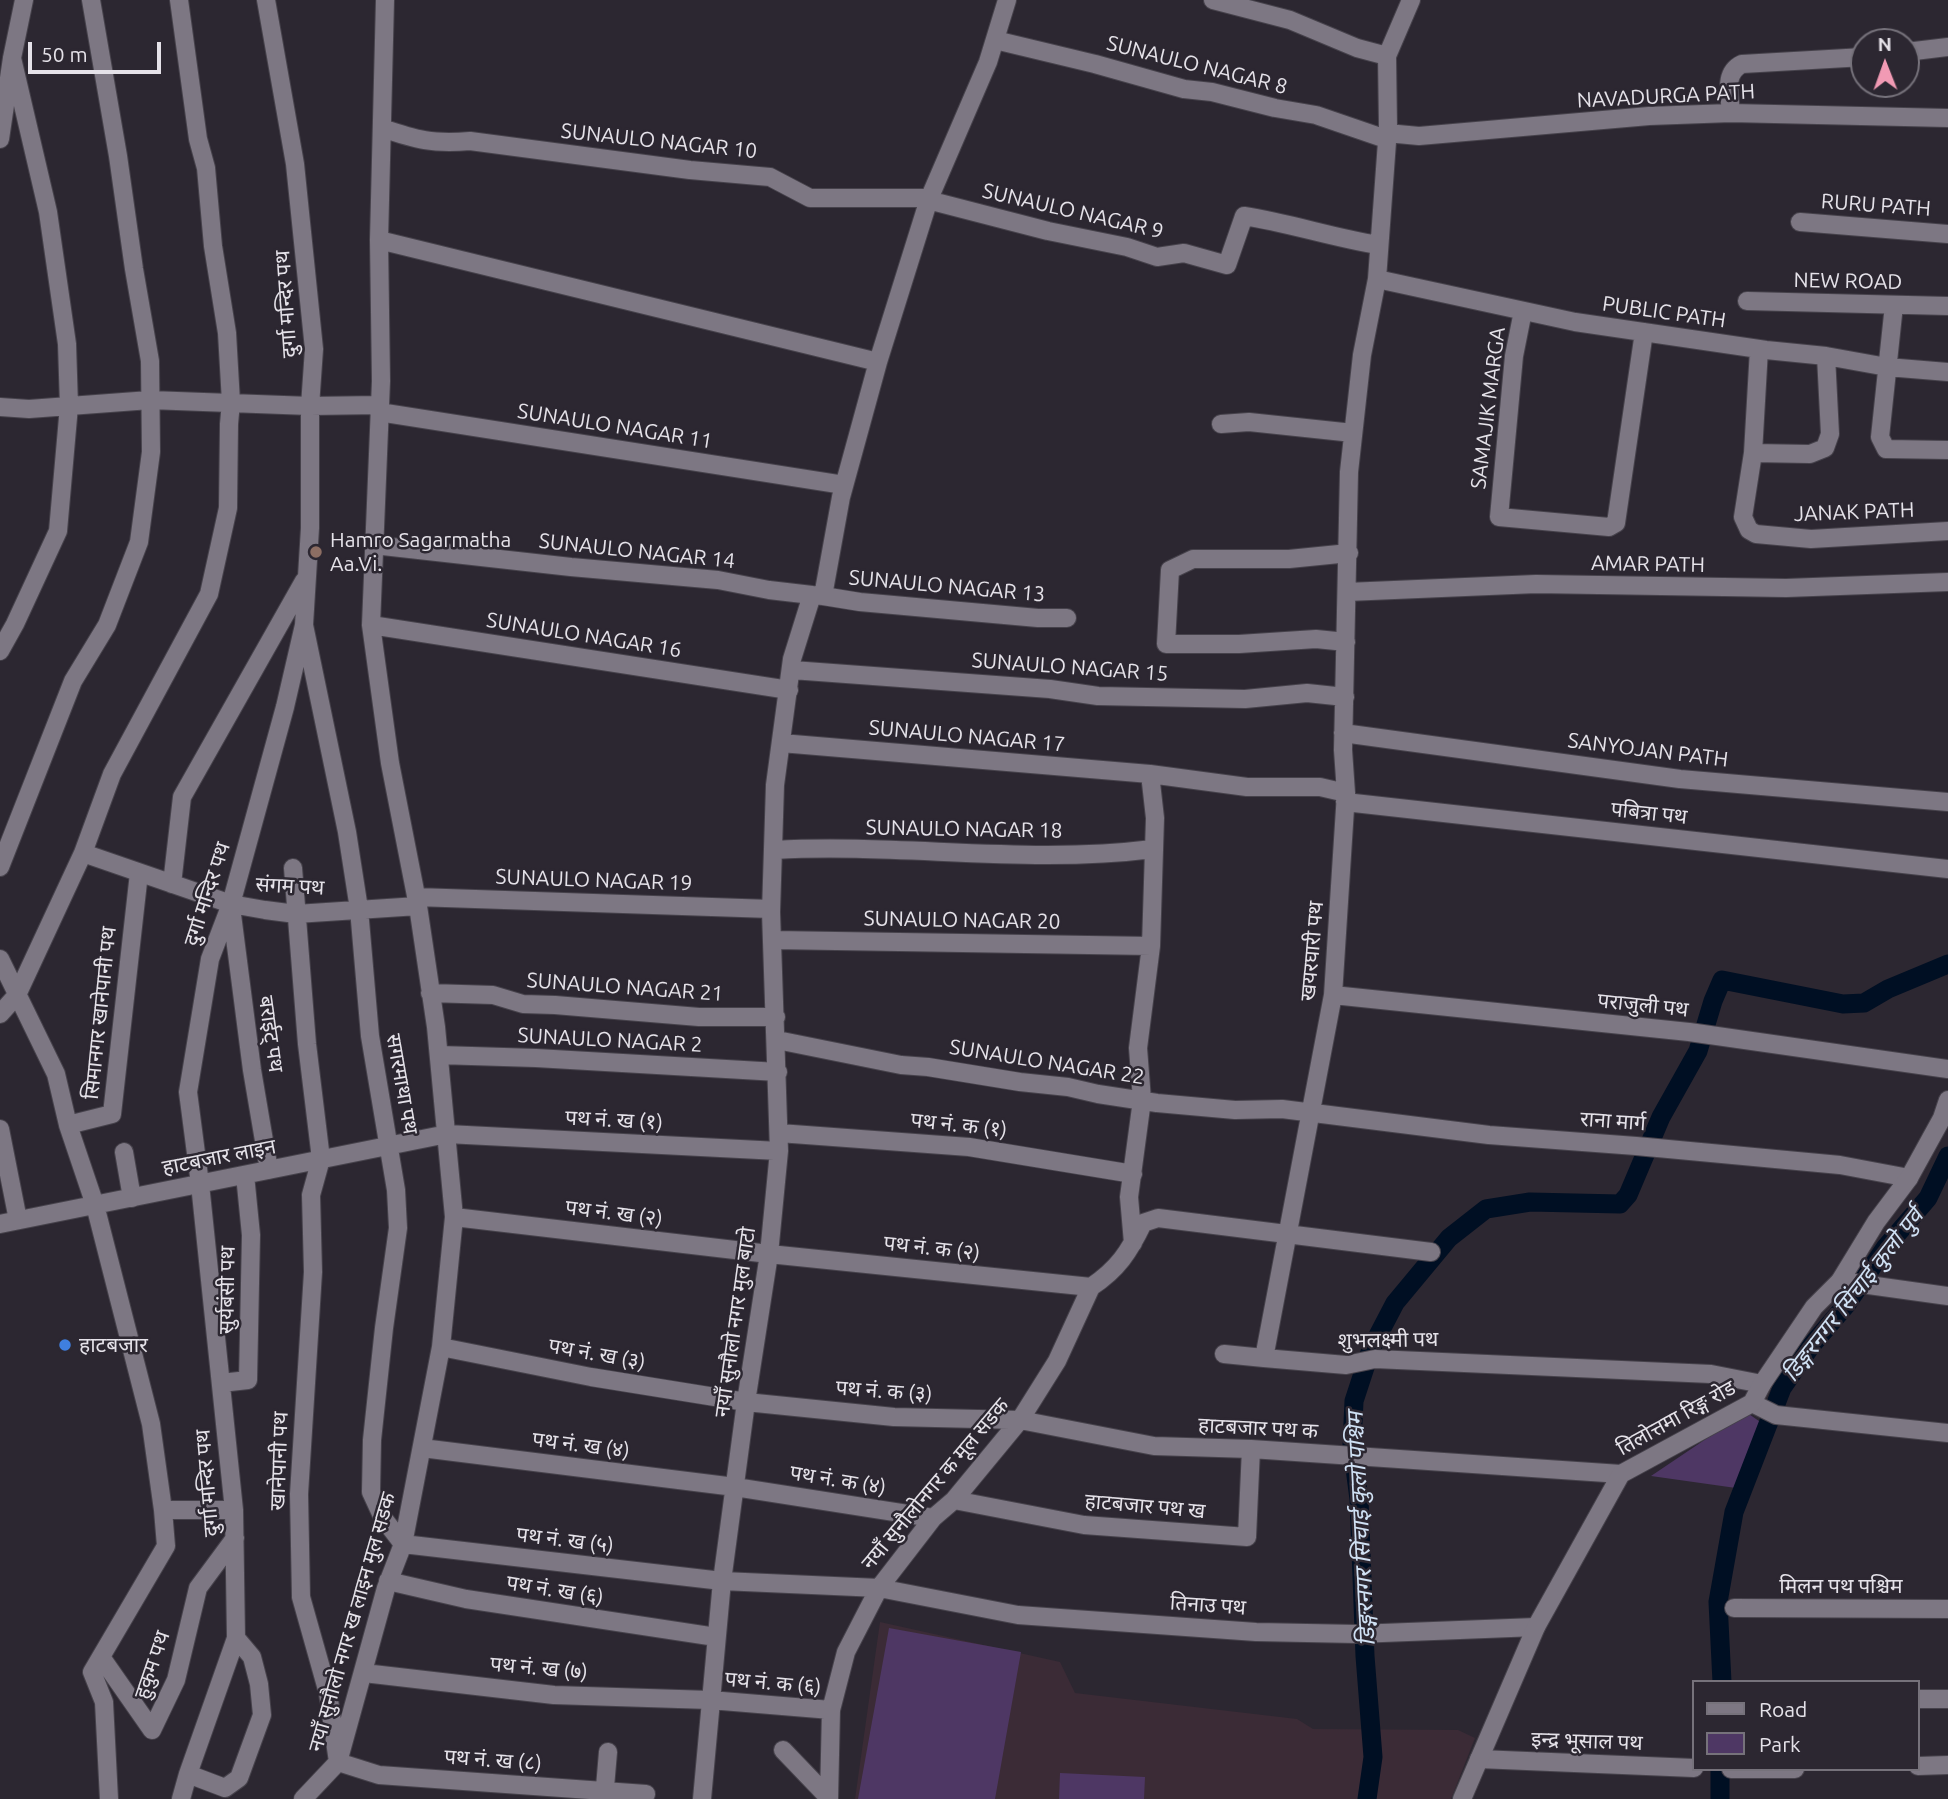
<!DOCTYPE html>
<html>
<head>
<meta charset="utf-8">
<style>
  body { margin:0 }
  #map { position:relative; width:1948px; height:1799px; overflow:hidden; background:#2c2731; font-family:Ubuntu,sans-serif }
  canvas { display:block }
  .legend { position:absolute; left:1692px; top:1680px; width:228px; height:91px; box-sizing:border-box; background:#2c2731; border:2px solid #76727b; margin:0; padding:9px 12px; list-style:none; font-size:21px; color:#e5e2e9 }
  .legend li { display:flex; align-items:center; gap:14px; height:35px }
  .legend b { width:35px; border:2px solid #76727b }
  .north { position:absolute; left:1850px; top:28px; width:70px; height:70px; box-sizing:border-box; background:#2c2731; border:2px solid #76727b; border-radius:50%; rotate:359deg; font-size:19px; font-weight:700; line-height:28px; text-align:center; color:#e5e2e9 }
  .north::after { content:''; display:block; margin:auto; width:24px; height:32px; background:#f19ab4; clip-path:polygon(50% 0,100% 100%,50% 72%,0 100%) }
  .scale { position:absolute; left:28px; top:42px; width:133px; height:32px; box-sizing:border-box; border:4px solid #e5e2e9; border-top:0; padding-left:9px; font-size:21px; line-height:24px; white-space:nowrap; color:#e5e2e9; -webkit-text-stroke:5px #2c2731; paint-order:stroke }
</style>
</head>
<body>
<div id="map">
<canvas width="1948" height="1799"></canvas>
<ul class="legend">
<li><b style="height:9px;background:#7d7783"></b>Road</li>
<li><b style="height:19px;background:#4e3764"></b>Park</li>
</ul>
<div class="north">N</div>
<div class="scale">50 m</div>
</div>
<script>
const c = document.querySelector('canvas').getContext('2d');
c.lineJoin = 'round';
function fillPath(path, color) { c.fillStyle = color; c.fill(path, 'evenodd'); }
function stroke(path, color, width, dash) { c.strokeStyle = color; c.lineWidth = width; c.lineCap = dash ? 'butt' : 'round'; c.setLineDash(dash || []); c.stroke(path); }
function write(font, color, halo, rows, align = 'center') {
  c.font = font + ' Ubuntu,"Noto Sans Devanagari",sans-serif'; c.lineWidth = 5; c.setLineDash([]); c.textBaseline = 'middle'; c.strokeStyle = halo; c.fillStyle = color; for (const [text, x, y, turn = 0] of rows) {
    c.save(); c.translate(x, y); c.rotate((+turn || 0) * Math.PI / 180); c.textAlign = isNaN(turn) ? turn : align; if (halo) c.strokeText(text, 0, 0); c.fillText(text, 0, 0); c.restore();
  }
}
const education = new Path2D(`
  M 880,1622 L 1060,1662 L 1075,1693 L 1297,1719 L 1313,1729 L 1458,1730 L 1475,1738 L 1451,1799 L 855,1799 Z`);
const green = new Path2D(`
  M 1746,1412 L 1766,1426 L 1743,1489 L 1651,1476 Z
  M 889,1628 L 1021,1652 L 995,1799 L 858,1799 Z
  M 1060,1773 L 1145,1777 L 1144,1799 L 1059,1799 Z`);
const canal = new Path2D(`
  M 1722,1682 L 1718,1602 L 1734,1512 L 1782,1388 L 1811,1346 L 1847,1304 L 1885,1248 L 1928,1198 L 1948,1156
  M 1720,1769 L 1720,1799
  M 1367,1799 L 1373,1757 L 1365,1656 L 1359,1499 L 1352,1445 L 1354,1401 L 1371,1349 L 1395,1303 L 1449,1238 L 1486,1209 L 1530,1202 L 1620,1204 L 1628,1195 L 1661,1117 L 1698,1051 L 1713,1001 L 1722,980 L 1843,1004 L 1864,1003 L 1888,989 L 1948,964`);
const street = new Path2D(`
  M 1213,0 L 1290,20 L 1357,48 L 1387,56
  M 1411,0 L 1387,56 L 1388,128 L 1377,279 L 1362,355 L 1349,472 L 1343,750 L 1346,793 L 1333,995 L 1264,1358 L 1346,1365 L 1375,1359 L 1711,1374 L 1762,1384
  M 995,40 L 1095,64 L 1184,89 L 1212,92 L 1275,108 L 1316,115 L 1386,139
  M 1906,52 L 1948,47
  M 1731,113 C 1730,95 1723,73 1742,64 L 1864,57
  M 382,128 C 417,140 432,144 470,141 L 690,170 L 770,177 L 810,198 L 929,198
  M 1387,133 L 1419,136 L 1649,116 L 1731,113 L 1948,118
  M 0,139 L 12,58 L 24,0
  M 928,200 L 1048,231 L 1127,247 L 1157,257 L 1184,253 L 1227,265 L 1244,216 C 1290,223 1333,238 1379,245
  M 1800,222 L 1948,234
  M 379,240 L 878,362
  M 1377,279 L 1575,322 L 1766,350 L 1826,356 L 1887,367 L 1948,372
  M 1747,301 L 1948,306
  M 1894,305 L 1880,437 L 1886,449 L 1948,450
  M 1523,311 L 1514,356 L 1499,517 L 1609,527 L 1616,523 L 1644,332
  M 1759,349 L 1753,453 L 1743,517 L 1749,530 L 1756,534 L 1811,539 L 1948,531
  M 0,407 L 29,409 L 150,400 L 310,406 L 379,405
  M 379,412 L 844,485
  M 1221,424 L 1249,422 L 1353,433
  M 1753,453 L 1810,454 L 1825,448 L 1830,434 L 1826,356
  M 374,545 L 571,567 L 718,580 L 769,590 L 812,595
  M 1347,592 L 1536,584 L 1786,588 L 1948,582
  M 823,596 L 860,602 L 1038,618 L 1067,618
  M 304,625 L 347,832 L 359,909 L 370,1036 L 396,1190 L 398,1228 L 384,1328 L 372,1440 L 371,1492 L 383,1518 L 403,1544 L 722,1581 L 879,1588 L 1018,1615 L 1256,1632 L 1357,1634 L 1536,1627
  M 371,625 L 789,690
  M 1346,642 L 1316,639 L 1239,644 L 1166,644 L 1170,570 L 1193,559 L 1289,559 L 1349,553
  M 0,651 L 15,624 L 58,531 L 69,406 L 67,344 L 48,212 L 12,58
  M 792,670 L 1050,689 L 1098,696 L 1245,699 L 1307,693 L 1345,697
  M 1343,733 L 1680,779 L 1948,802
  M 781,743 L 1150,774 L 1247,787 L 1320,787 L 1346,793
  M 1345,802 L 1948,869
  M 775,850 C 900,843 1027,865 1153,849
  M 83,853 L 231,904 L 265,910 L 296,914 L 418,906
  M 0,867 L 73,681 L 107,625 L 139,542 L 151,452 L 150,361 L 134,269 L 118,156 L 91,0
  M 293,868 L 307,1044 L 321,1159 L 311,1195 L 313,1272 L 299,1494 L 301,1597 L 328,1693 L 338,1762 L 379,1775 L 646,1794
  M 172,884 L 182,797 L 304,581
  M 416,897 L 771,909
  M 231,907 L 252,1070 L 269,1170
  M 773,940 L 1151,946
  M 0,959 L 56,1074 L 68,1125 L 95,1205 L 151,1424 L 163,1510 L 166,1546 L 92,1672 L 104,1702 L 109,1799
  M 430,993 L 493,995 L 523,1004 L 555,1005 L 699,1017 L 776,1017
  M 1333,995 L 1689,1032 L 1948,1069
  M 0,1014 L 17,995 L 83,853 L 112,774 L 209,594 L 228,508 L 229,424 L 231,402 L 227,333 L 213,246 L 206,168 L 198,139 L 179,0
  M 777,1040 L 901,1065 L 928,1067 L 1020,1082 L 1068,1087 L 1098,1094 L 1157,1103 L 1235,1110 L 1282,1109 L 1489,1135 L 1636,1146 L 1840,1165 L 1909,1178
  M 439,1055 L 536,1058 L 778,1072
  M 68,1125 L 112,1114 L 139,873
  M 0,1129 L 18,1220
  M 779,1133 L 969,1147 L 1133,1174
  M 124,1152 L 132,1198
  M 454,1217 L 769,1254 L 1091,1287
  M 0,1224 L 447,1134 L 779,1151
  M 1133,1243 L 1129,1197 L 1142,1100 L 1138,1048 L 1151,946 L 1155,818 L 1150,774
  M 1840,1281 L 1948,1296
  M 1091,1287 C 1118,1269 1129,1252 1143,1223 L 1158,1218 L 1431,1252
  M 441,1347 L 591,1377 L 746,1402 L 894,1417 L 1020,1420 L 1154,1446 L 1251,1449 L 1621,1474
  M 1224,1354 L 1264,1358
  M 221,1383 L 248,1380 L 251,1235 L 245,1175
  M 1752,1403 L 1776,1415 L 1948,1433
  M 422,1448 L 735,1487 L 933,1518
  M 954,1500 L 1084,1525 L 1247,1537 L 1251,1449
  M 163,1510 L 234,1510
  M 388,1581 L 466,1599 L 716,1637
  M 1734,1608 L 1948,1609
  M 101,1657 L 152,1730 L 176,1680 L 198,1588 L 235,1538
  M 364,1673 L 554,1695 L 710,1700 L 831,1710
  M 1918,1699 L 1948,1699
  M 783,1750 L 829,1798
  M 1479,1759 L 1694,1768
  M 1918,1766 L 1948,1765
  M 1731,1769 L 1795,1769
  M 188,1774 L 225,1788 L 239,1778 L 262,1715 L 259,1684 L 252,1657 L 236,1638
  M 181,1799 L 188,1774 L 236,1638 L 234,1510 L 200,1184 L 188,1092 L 210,959 L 231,904 L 285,707 L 304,625 L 310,528 L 310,406 L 314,349 L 295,164 L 266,0
  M 303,1799 L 338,1762 L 386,1588 L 403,1544 L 441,1347 L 454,1217 L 436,1027 L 418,906 L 390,763 L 371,625 L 381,381 L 379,240 L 385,0
  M 604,1799 L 608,1752
  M 702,1799 L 722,1581 L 746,1402 L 769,1254 L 779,1151 L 771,912 L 775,785 L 792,659 L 812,595 L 823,596 L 841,497 L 878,362 L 929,199 L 988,62 L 1007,0
  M 829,1799 L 831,1710 L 846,1652 L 879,1588 L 933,1518 L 954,1500 L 1020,1420 L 1057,1361 L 1091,1287`);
const secondary = new Path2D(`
  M 1462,1799 L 1536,1627 L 1621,1474 L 1752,1403 L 1762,1384 L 1814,1307 L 1840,1281 L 1876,1222 L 1909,1178 L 1942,1118 L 1948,1100`);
const markers = [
  [316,552,7,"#8d6e63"],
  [65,1345,7,"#3f7fe0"]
];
const streetNames = [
  ["SUNAULO NAGAR 8",1197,65,14],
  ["NAVADURGA PATH",1666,96,-3],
  ["SUNAULO NAGAR 10",659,141,6],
  ["RURU PATH",1876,205,4],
  ["SUNAULO NAGAR 9",1073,211,13],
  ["NEW ROAD",1848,281,1],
  ["दुर्गा मन्दिर पथ",286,304,-94],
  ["PUBLIC PATH",1664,312,8],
  ["SAMAJIK MARGA",1488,408,-83],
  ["SUNAULO NAGAR 11",615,426,9],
  ["JANAK PATH",1854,512,-2],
  ["SUNAULO NAGAR 14",637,551,6],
  ["AMAR PATH",1648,564,1],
  ["SUNAULO NAGAR 13",947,586,5],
  ["SUNAULO NAGAR 16",584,635,9],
  ["SUNAULO NAGAR 15",1070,667,4],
  ["SUNAULO NAGAR 17",967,736,5],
  ["SANYOJAN PATH",1648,750,7],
  ["पबित्रा पथ",1649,813,6],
  ["SUNAULO NAGAR 18",964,829,1],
  ["SUNAULO NAGAR 19",594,880,2],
  ["संगम पथ",290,886,3],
  ["दुर्गा मन्दिर पथ",207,894,-72],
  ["SUNAULO NAGAR 20",962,920,1],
  ["खयरघारी पथ",1312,951,-85],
  ["SUNAULO NAGAR 21",625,987,4],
  ["पराजुली पथ",1643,1005,6],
  ["सिमानगर खानेपानी पथ",100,1013,-84],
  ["बराईट् पथ",271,1034,82],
  ["SUNAULO NAGAR 2",610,1040,3],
  ["SUNAULO NAGAR 22",1047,1062,9],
  ["सगरमाथा पथ",402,1084,80],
  ["पथ नं. ख (१)",614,1120,3],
  ["राना मार्ग",1613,1121,4],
  ["पथ नं. क (१)",959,1125,6],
  ["हाटबजार लाइन",219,1157,-11],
  ["पथ नं. ख (२)",614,1213,7],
  ["पथ नं. क (२)",932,1248,6],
  ["सुर्यबंसी पथ",227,1290,-89],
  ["नयाँ सुनौलो नगर मुल बाटो",735,1322,-82],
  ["शुभलक्ष्मी पथ",1388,1340,-1],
  ["पथ नं. ख (३)",597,1354,10],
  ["पथ नं. क (३)",884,1391,4],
  ["तिलोत्तमा रिङ्ग रोड",1676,1418,-29],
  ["हाटबजार पथ क",1258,1428,3],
  ["पथ नं. ख (४)",581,1445,7],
  ["खानेपानी पथ",279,1461,-88],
  ["पथ नं. क (४)",838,1480,9],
  ["दुर्गा मन्दिर पथ",207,1483,-95],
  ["नयाँ सुनौलोनगर क मूल सडक",935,1484,-50],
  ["हाटबजार पथ ख",1145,1506,5],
  ["पथ नं. ख (५)",565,1540,7],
  ["मिलन पथ पश्चिम",1841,1586],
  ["पथ नं. ख (६)",555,1590,9],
  ["तिनाउ पथ",1208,1605,4],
  ["नयाँ सुनौलो नगर ख लाइन मुल सडक",352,1622,-74],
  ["हुकुम पथ",152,1665,-71],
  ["पथ नं. ख (७)",539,1668,5],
  ["पथ नं. क (६)",773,1683,5],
  ["इन्द्र भूसाल पथ",1587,1741,2],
  ["पथ नं. ख (८)",493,1760,4]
];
const poiNames = [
  ["Hamro Sagarmatha",330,540],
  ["Aa.Vi.",330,564],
  ["हाटबजार",79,1345]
];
const waterNames = [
  ["डिङ्गरनगर सिंचाई कुलो पुर्व",1853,1295,-52],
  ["डिङ्गरनगर सिंचाई कुलो पश्चिम",1361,1529,-93]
];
fillPath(education, '#3b2b36');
fillPath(green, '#4e3764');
stroke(canal, '#000f23', 19);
stroke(street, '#46424b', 20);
stroke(secondary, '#46424b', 20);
stroke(street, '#7d7783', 18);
stroke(secondary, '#7d7783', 18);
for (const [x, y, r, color] of markers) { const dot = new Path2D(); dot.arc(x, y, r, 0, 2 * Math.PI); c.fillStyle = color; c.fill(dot); stroke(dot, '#2c2731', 2.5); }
write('21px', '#e5e2e9', '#2c2731', streetNames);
write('21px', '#e5e2e9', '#2c2731', poiNames, 'left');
write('italic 23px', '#d0e1f4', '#2c2731', waterNames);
</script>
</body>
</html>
